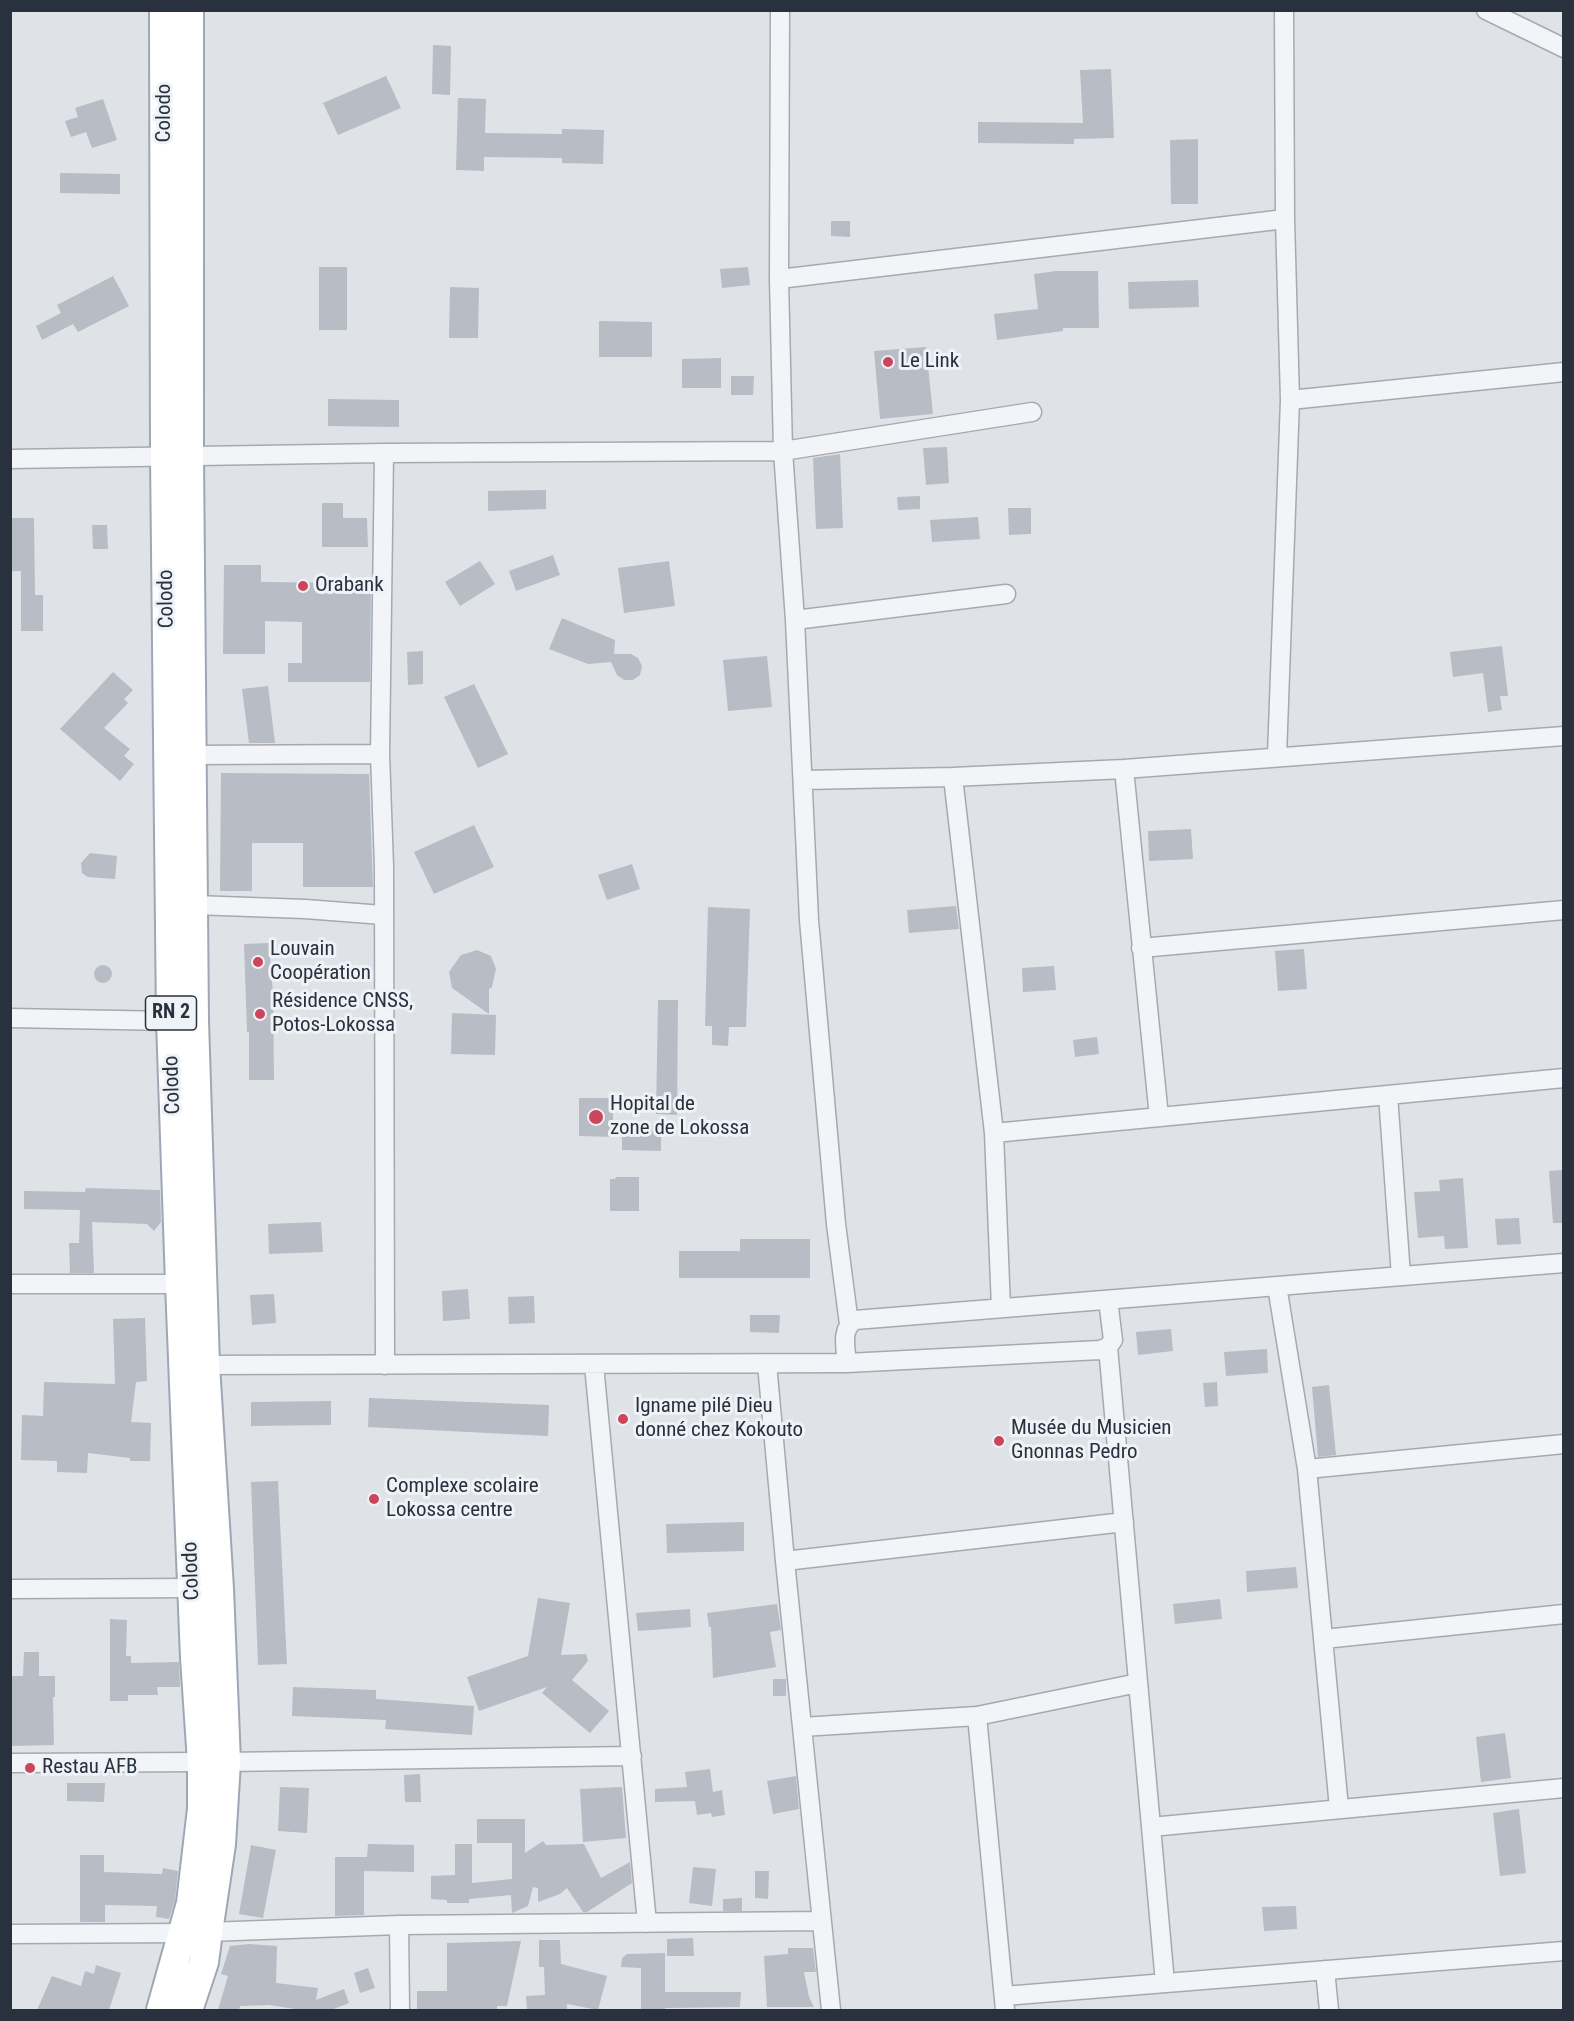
<!DOCTYPE html>
<html>
<head>
<meta charset="utf-8">
<style>
  body { margin:0 }
  #map { position:relative; width:1574px; height:2021px; overflow:hidden; background:#dfe3e8; font-family:"Roboto Condensed",sans-serif }
  canvas { display:block }
  .frame { position:absolute; inset:0; border:12px solid #29313f; pointer-events:none }
</style>
</head>
<body>
<div id="map">
<canvas width="1574" height="2021"></canvas>
<div class="frame"></div>
</div>
<script>
const c = document.querySelector('canvas').getContext('2d');
c.lineJoin = 'round';
function fillPath(path, color) { c.fillStyle = color; c.fill(path, 'evenodd'); }
function stroke(path, color, width, dash) { c.strokeStyle = color; c.lineWidth = width; c.lineCap = dash ? 'butt' : 'round'; c.setLineDash(dash || []); c.stroke(path); }
function write(font, color, halo, rows, align = 'center') {
  c.font = font + ' "Roboto Condensed",sans-serif'; c.lineWidth = 6; c.setLineDash([]); c.textBaseline = 'middle'; c.strokeStyle = halo; c.fillStyle = color; for (const [text, x, y, turn = 0] of rows) {
    c.save(); c.translate(x, y); c.rotate((+turn || 0) * Math.PI / 180); c.textAlign = isNaN(turn) ? turn : align; if (halo) c.strokeText(text, 0, 0); c.fillText(text, 0, 0); c.restore();
  }
}
const building = new Path2D(`
  M 433,45 L 451,46 L 450,95 L 432,94 Z
  M 1111,69 L 1114,138 L 1074,139 L 1074,144 L 978,143 L 978,122 L 1083,123 L 1080,70 Z
  M 386,76 L 401,108 L 338,135 L 323,103 Z
  M 458,98 L 486,99 L 485,133 L 562,134 L 562,129 L 604,130 L 603,164 L 562,163 L 562,158 L 484,157 L 484,171 L 456,170 Z
  M 103,99 L 117,140 L 92,148 L 86,132 L 71,137 L 65,121 L 78,117 L 75,108 Z
  M 1198,139 L 1198,204 L 1171,204 L 1170,140 Z
  M 60,173 L 120,174 L 120,194 L 60,193 Z
  M 831,221 L 850,221 L 850,237 L 831,236 Z
  M 319,267 L 347,267 L 347,330 L 319,330 Z
  M 748,267 L 750,285 L 722,288 L 720,269 Z
  M 1056,271 L 1098,271 L 1099,328 L 1063,328 L 1063,331 L 997,340 L 994,314 L 1038,309 L 1034,274 Z
  M 113,276 L 129,306 L 78,332 L 73,324 L 42,340 L 36,326 L 61,313 L 57,305 Z
  M 1198,280 L 1199,307 L 1129,309 L 1128,282 Z
  M 450,287 L 479,288 L 478,338 L 449,338 Z
  M 599,321 L 652,322 L 652,357 L 599,357 Z
  M 926,347 L 933,414 L 880,419 L 874,351 Z
  M 721,358 L 721,388 L 682,388 L 682,359 Z
  M 731,376 L 754,376 L 753,395 L 731,395 Z
  M 328,399 L 399,400 L 399,427 L 328,426 Z
  M 947,447 L 949,483 L 926,485 L 923,448 Z
  M 840,454 L 843,528 L 816,529 L 813,458 Z
  M 546,490 L 546,509 L 488,511 L 488,491 Z
  M 920,496 L 920,509 L 898,510 L 897,497 Z
  M 322,503 L 343,503 L 343,518 L 367,518 L 368,547 L 322,547 Z
  M 1008,508 L 1031,508 L 1031,534 L 1009,535 Z
  M 978,517 L 980,539 L 932,542 L 930,520 Z
  M 10,518 L 34,518 L 35,595 L 43,595 L 43,631 L 21,631 L 21,571 L 10,571 Z
  M 92,525 L 107,525 L 108,549 L 93,549 Z
  M 553,555 L 560,575 L 516,591 L 509,571 Z
  M 480,561 L 495,584 L 460,606 L 445,582 Z
  M 669,561 L 675,606 L 624,613 L 618,568 Z
  M 224,565 L 261,565 L 261,582 L 371,583 L 370,682 L 288,682 L 288,663 L 302,663 L 302,622 L 265,621 L 265,654 L 223,654 Z
  M 562,618 L 615,640 L 614,654 L 631,654 L 638,658 L 642,666 L 640,675 L 633,680 L 624,680 L 617,675 L 611,662 L 588,664 L 549,649 Z
  M 1502,646 L 1508,696 L 1500,696 L 1502,710 L 1488,712 L 1483,673 L 1453,677 L 1450,652 Z
  M 423,651 L 423,684 L 408,685 L 407,652 Z
  M 767,656 L 772,707 L 728,711 L 723,660 Z
  M 113,672 L 133,690 L 124,699 L 128,703 L 104,728 L 130,749 L 124,756 L 134,764 L 120,781 L 60,729 Z
  M 474,684 L 508,754 L 478,768 L 444,697 Z
  M 268,686 L 275,743 L 249,743 L 242,689 Z
  M 221,773 L 369,774 L 373,887 L 303,887 L 303,843 L 252,843 L 252,891 L 220,891 Z
  M 474,825 L 494,867 L 434,894 L 414,852 Z
  M 1191,829 L 1193,859 L 1149,861 L 1148,831 Z
  M 90,853 L 117,856 L 115,879 L 88,877 L 82,873 L 81,863 Z
  M 632,864 L 640,889 L 607,900 L 598,875 Z
  M 956,906 L 959,929 L 909,933 L 907,910 Z
  M 708,907 L 750,909 L 746,1027 L 729,1027 L 728,1046 L 712,1045 L 712,1026 L 705,1026 Z
  M 269,943 L 273,994 L 274,1080 L 249,1080 L 249,1032 L 247,1032 L 244,944 Z
  M 1304,949 L 1307,989 L 1278,991 L 1275,951 Z
  M 477,950 L 491,956 L 496,969 L 492,987 L 489,989 L 489,1014 L 452,988 L 449,972 L 461,955 Z
  M94 974a9 9 0 1 1 18 0a9 9 0 1 1-18 0Z
  M 1054,966 L 1056,990 L 1023,992 L 1022,968 Z
  M 658,1000 L 678,1000 L 677,1115 L 656,1114 Z
  M 452,1013 L 496,1015 L 495,1055 L 451,1054 Z
  M 1097,1037 L 1099,1054 L 1075,1057 L 1073,1040 Z
  M 579,1098 L 613,1098 L 613,1137 L 579,1136 Z
  M 622,1125 L 661,1126 L 661,1151 L 622,1150 Z
  M 1563,1170 L 1563,1223 L 1553,1223 L 1549,1171 Z
  M 616,1177 L 639,1177 L 639,1211 L 610,1211 L 610,1179 L 615,1179 Z
  M 1463,1178 L 1468,1248 L 1445,1249 L 1444,1236 L 1418,1238 L 1414,1192 L 1440,1191 L 1439,1180 Z
  M 86,1188 L 160,1190 L 161,1222 L 154,1231 L 147,1224 L 92,1222 L 94,1273 L 70,1273 L 69,1243 L 79,1243 L 80,1210 L 24,1209 L 24,1191 L 85,1192 Z
  M 1519,1218 L 1521,1244 L 1497,1245 L 1495,1219 Z
  M 321,1222 L 323,1252 L 269,1254 L 268,1224 Z
  M 740,1239 L 810,1239 L 810,1278 L 679,1278 L 679,1251 L 740,1251 Z
  M 468,1289 L 470,1319 L 443,1321 L 442,1291 Z
  M 274,1294 L 276,1323 L 252,1325 L 250,1295 Z
  M 534,1296 L 535,1323 L 509,1324 L 508,1297 Z
  M 750,1315 L 780,1315 L 779,1333 L 750,1332 Z
  M 145,1318 L 147,1381 L 136,1382 L 131,1422 L 151,1423 L 150,1461 L 130,1461 L 130,1458 L 88,1453 L 87,1473 L 57,1472 L 57,1461 L 21,1460 L 22,1415 L 43,1416 L 44,1382 L 115,1384 L 113,1319 Z
  M 1171,1329 L 1173,1351 L 1138,1355 L 1136,1332 Z
  M 1267,1349 L 1268,1373 L 1226,1376 L 1224,1352 Z
  M 1217,1382 L 1218,1406 L 1205,1407 L 1203,1383 Z
  M 1329,1385 L 1336,1455 L 1318,1457 L 1312,1387 Z
  M 369,1398 L 549,1405 L 548,1436 L 368,1427 Z
  M 331,1401 L 331,1425 L 251,1426 L 251,1402 Z
  M 278,1481 L 287,1664 L 258,1665 L 251,1482 Z
  M 744,1522 L 744,1551 L 667,1553 L 666,1524 Z
  M 1296,1567 L 1298,1588 L 1247,1592 L 1246,1571 Z
  M 538,1598 L 570,1603 L 561,1655 L 586,1654 L 588,1661 L 572,1680 L 609,1711 L 590,1733 L 542,1693 L 547,1687 L 479,1711 L 467,1677 L 528,1656 Z
  M 1220,1599 L 1222,1619 L 1175,1624 L 1173,1604 Z
  M 777,1604 L 781,1630 L 770,1632 L 776,1667 L 713,1678 L 711,1627 L 709,1627 L 707,1613 Z
  M 690,1609 L 691,1627 L 638,1631 L 636,1613 Z
  M 110,1619 L 127,1620 L 126,1656 L 131,1656 L 131,1663 L 179,1662 L 180,1687 L 157,1687 L 158,1695 L 128,1695 L 128,1701 L 110,1701 Z
  M 24,1652 L 39,1652 L 39,1676 L 55,1676 L 55,1697 L 53,1697 L 54,1745 L 10,1746 L 10,1676 L 23,1676 Z
  M 773,1679 L 786,1679 L 786,1696 L 773,1696 Z
  M 293,1687 L 376,1690 L 376,1699 L 474,1706 L 472,1735 L 385,1729 L 386,1720 L 292,1716 Z
  M 1505,1733 L 1511,1778 L 1481,1782 L 1476,1737 Z
  M 710,1769 L 713,1792 L 722,1790 L 725,1815 L 712,1817 L 711,1813 L 697,1815 L 695,1801 L 655,1802 L 655,1789 L 687,1787 L 685,1772 Z
  M 420,1774 L 421,1802 L 405,1802 L 404,1775 Z
  M 796,1776 L 799,1809 L 773,1814 L 767,1781 Z
  M 67,1783 L 105,1783 L 104,1802 L 67,1801 Z
  M 280,1787 L 309,1788 L 307,1833 L 278,1831 Z
  M 622,1787 L 626,1838 L 583,1842 L 580,1789 Z
  M 1519,1809 L 1526,1873 L 1500,1876 L 1493,1813 Z
  M 477,1819 L 525,1819 L 525,1853 L 543,1841 L 546,1845 L 584,1844 L 601,1878 L 630,1862 L 632,1883 L 587,1912 L 583,1912 L 567,1888 L 560,1894 L 538,1902 L 538,1888 L 533,1887 L 528,1906 L 512,1913 L 511,1895 L 469,1899 L 469,1903 L 447,1903 L 447,1900 L 431,1899 L 431,1876 L 455,1875 L 455,1844 L 472,1844 L 472,1883 L 512,1879 L 512,1843 L 477,1843 Z
  M 368,1844 L 414,1845 L 414,1872 L 364,1871 L 364,1915 L 335,1916 L 335,1857 L 367,1857 Z
  M 251,1845 L 276,1850 L 263,1918 L 239,1914 Z
  M 80,1855 L 104,1855 L 104,1872 L 162,1874 L 163,1868 L 178,1871 L 175,1900 L 169,1919 L 156,1917 L 157,1906 L 105,1905 L 105,1922 L 80,1922 Z
  M 693,1867 L 716,1869 L 712,1906 L 689,1903 Z
  M 755,1871 L 769,1871 L 768,1899 L 755,1898 Z
  M 742,1898 L 742,1911 L 723,1911 L 723,1899 Z
  M 1296,1906 L 1297,1929 L 1264,1931 L 1262,1907 Z
  M 693,1938 L 694,1956 L 667,1956 L 667,1939 Z
  M 539,1940 L 560,1940 L 561,1964 L 607,1976 L 598,2010 L 567,2004 L 567,2010 L 527,2010 L 526,1996 L 545,1995 L 544,1967 L 539,1967 Z
  M 521,1941 L 507,2006 L 497,2006 L 497,2010 L 417,2010 L 417,1991 L 447,1991 L 447,1943 Z
  M 249,1944 L 277,1946 L 276,1983 L 318,1988 L 316,2000 L 344,1989 L 349,2003 L 331,2010 L 291,2010 L 295,2009 L 269,2005 L 240,2006 L 239,2010 L 218,2010 L 228,1976 L 221,1974 L 230,1946 Z
  M 788,1948 L 813,1948 L 816,1972 L 804,1972 L 809,1997 L 814,2007 L 767,2007 L 764,1956 L 788,1954 Z
  M 665,1953 L 665,1992 L 741,1992 L 740,2007 L 665,2008 L 665,2010 L 641,2010 L 641,1968 L 621,1967 L 622,1958 L 627,1954 Z
  M 96,1965 L 121,1973 L 109,2010 L 37,2010 L 52,1976 L 81,1986 L 85,1971 L 94,1974 Z
  M 368,1968 L 375,1988 L 360,1993 L 354,1973 Z`);
const street = new Path2D(`
  M 780,10 L 779,279 L 783,451 L 795,620 L 809,920 L 836,1224 L 849,1324
  M 1486,10 L 1564,48
  M 779,279 L 1285,219
  M 1290,400 L 1564,372
  M 384,453 L 380,754 L 384,867 L 385,1365
  M 10,459 L 384,453 L 783,451 L 1032,412
  M 795,620 L 1006,594
  M 192,755 L 380,754
  M 1277,756 L 1290,400 L 1285,219 L 1284,10
  M 1124,769 L 1159,1117
  M 953,777 L 994,1133 L 1001,1308
  M 803,780 L 953,777 L 1124,769 L 1564,736
  M 194,905 L 305,909 L 383,915
  M 1141,948 L 1564,910
  M 10,1018 L 171,1021
  M 1388,1095 L 1401,1276
  M 994,1133 L 1564,1078
  M 10,1284 L 180,1284
  M 1277,1286 L 1307,1469 L 1339,1808
  M 1108,1347 L 1165,1983
  M 847,1363 C 846,1349 840,1329 855,1320 L 1564,1263
  M 767,1364 L 785,1561 L 831,2010
  M 205,1365 L 847,1363 L 1100,1350 L 1108,1347 L 1113,1340 L 1108,1300
  M 594,1365 L 647,1923
  M 1307,1469 L 1564,1444
  M 785,1561 L 1124,1522
  M 10,1589 L 192,1588
  M 1324,1639 L 1564,1614
  M 977,1716 L 1005,2010
  M 802,1727 L 977,1716 L 1138,1683
  M 226,1762 L 632,1756
  M 10,1763 L 202,1762
  M 1151,1827 L 1564,1788
  M 399,1925 L 400,2010
  M 208,1932 L 399,1925 L 821,1921
  M 10,1934 L 184,1933
  M 1325,1970 L 1329,2010
  M 1004,1996 L 1564,1951`);
const primary = new Path2D(`
  M 161,2010 L 191,1903 L 202,1809 L 202,1762 L 195,1658 L 180,1284 L 171,1021 L 165,456 L 164,10
  M 188,2010 L 204,1962 L 208,1932 L 221,1844 L 226,1762 L 219,1589 L 205,1365 L 194,1021 L 189,456 L 189,10`);
const markers = [
  [888,362,6,"#cb465b"],
  [303,586,6,"#cb465b"],
  [258,962,6,"#cb465b"],
  [260,1014,6,"#cb465b"],
  [596,1117,8,"#cb465b"],
  [623,1419,6,"#cb465b"],
  [999,1441,6,"#cb465b"],
  [374,1499,6,"#cb465b"],
  [30,1768,6,"#cb465b"]
];
const shields = [
  [171,1013,51]
];
const shieldNames = [
  ["RN 2",171,1013]
];
const streetNames = [
  ["Colodo",165,113,-90],
  ["Colodo",167,599,-91],
  ["Colodo",173,1085,-92],
  ["Colodo",192,1571,-92]
];
const poiNames = [
  ["Le Link",900,362],
  ["Orabank",315,586],
  ["Louvain",270,950],
  ["Coopération",270,974],
  ["Résidence CNSS,",272,1002],
  ["Potos-Lokossa",272,1026],
  ["Hopital de",610,1105],
  ["zone de Lokossa",610,1129],
  ["Igname pilé Dieu",635,1407],
  ["donné chez Kokouto",635,1431],
  ["Musée du Musicien",1011,1429],
  ["Gnonnas Pedro",1011,1453],
  ["Complexe scolaire",386,1487],
  ["Lokossa centre",386,1511],
  ["Restau AFB",42,1768]
];
fillPath(building, '#b7bcc5');
stroke(street, '#a5aab2', 21);
stroke(primary, '#9fa7b4', 32);
stroke(street, '#f2f4f7', 18);
stroke(primary, '#fff', 28);
for (const [x, y, r, color] of markers) { const dot = new Path2D(); dot.arc(x, y, r, 0, 2 * Math.PI); c.fillStyle = color; c.fill(dot); stroke(dot, '#eff2f6', 2); }
for (const [x, y, w] of shields) { const box = new Path2D(); box.roundRect(x - w / 2, y - 17, w, 34, 4.5); c.fillStyle = '#eff2f6'; c.fill(box); stroke(box, '#29313f', 1.5); }
write('bold 20px', '#29313f', null, shieldNames);
write('21px', '#29313f', '#eff2f6', streetNames);
write('21px', '#29313f', '#eff2f6', poiNames, 'left');
</script>
</body>
</html>
